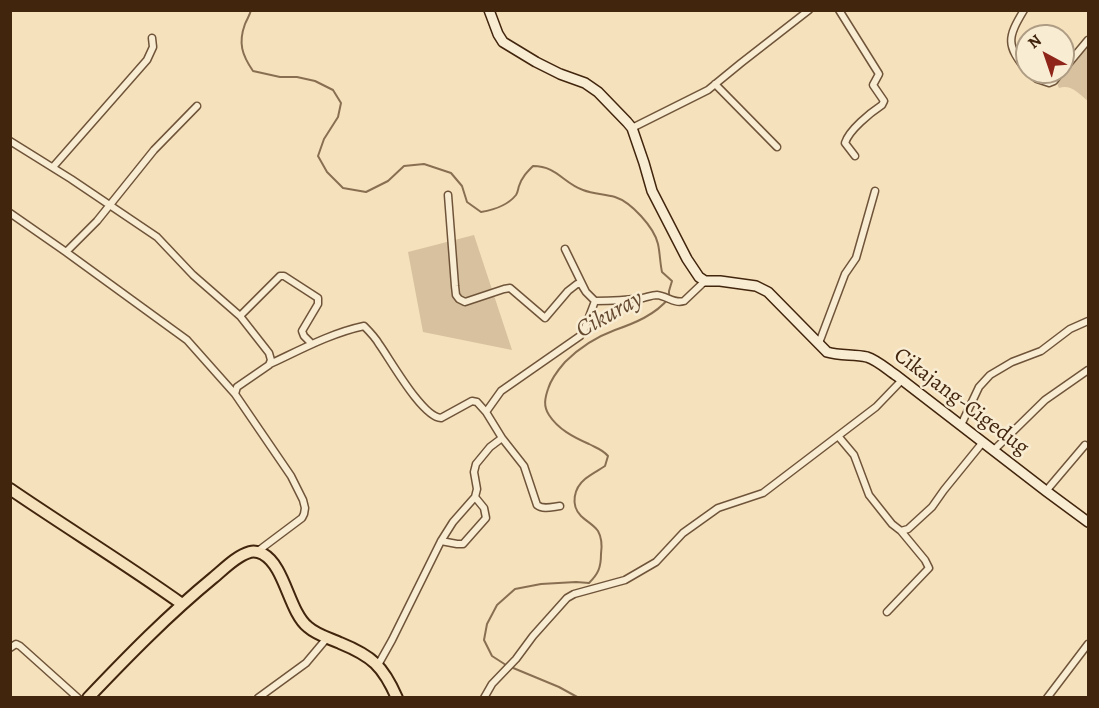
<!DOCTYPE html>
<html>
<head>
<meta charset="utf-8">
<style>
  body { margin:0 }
  #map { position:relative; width:1099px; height:708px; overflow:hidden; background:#f5e1bc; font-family:Alegreya,serif }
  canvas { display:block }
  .frame { position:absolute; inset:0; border:12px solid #42250d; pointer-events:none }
  .north { position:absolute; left:1015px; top:24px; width:60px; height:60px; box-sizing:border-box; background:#f8ecd3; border:2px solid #af9c84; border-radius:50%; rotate:320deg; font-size:16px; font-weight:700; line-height:24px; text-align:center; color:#42250d }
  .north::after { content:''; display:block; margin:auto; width:21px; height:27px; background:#8f2418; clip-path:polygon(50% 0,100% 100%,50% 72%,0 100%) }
</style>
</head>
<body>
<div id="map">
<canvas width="1099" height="708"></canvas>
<div class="frame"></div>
<div class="north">N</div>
</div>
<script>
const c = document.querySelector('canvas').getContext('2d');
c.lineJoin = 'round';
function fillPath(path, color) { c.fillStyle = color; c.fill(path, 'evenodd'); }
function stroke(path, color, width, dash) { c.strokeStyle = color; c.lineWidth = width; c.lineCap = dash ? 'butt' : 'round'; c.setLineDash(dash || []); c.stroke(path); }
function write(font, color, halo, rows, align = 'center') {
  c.font = font + ' Alegreya,serif'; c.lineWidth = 5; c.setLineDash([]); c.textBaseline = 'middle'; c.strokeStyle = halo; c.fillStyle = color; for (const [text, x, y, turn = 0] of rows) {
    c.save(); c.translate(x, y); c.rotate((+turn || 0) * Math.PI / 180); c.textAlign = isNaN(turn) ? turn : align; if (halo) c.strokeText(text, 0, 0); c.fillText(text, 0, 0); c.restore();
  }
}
const green = new Path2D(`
  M 1088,41 L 1088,101 C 1079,94 1071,84 1059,88 L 1056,81 Z
  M 474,235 L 512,350 L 423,332 L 408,252 Z`);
const stream = new Path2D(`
  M 251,10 C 250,15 247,19 245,24 C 238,43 242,55 253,71 L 280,77 L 297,77 L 315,81 L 333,90 L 341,103 L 338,117 L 324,139 L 318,156 L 327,172 L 343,188 L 366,192 L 388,181 L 404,166 L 424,164 L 451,173 L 462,186 L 467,202 L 481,212 C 493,210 508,205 516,195 C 518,192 518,189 519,186 C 522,177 527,172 533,166 C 557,166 563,183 583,190 C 593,194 604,194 615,197 C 631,202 654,227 658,244 C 660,253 660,263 662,272 L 672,281 L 669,291 L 669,298 C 655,315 635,323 615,330 C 596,337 579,348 565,362 C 558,370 551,379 548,389 C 545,398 543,406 549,415 C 558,429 573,437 589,444 C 596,448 602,449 608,456 L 605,466 C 599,470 591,474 585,479 C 574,488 570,505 581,516 C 586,521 594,525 598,531 C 602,538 602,547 601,554 C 601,568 598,574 589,583 L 576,582 L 541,584 L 515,589 L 497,605 L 487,624 L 484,640 L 492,656 L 506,665 L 559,687 L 579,698`);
const street = new Path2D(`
  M 839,10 L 879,74 L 873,85 L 884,101 L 882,105 C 870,113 849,130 845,143 L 855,156
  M 1024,10 C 1007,38 1006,45 1027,71
  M 1063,70 L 1088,40
  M 1028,72 L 1037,79 L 1049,83 L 1054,81 L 1061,72
  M 715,84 L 777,147
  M 197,106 L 154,150 L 97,221 L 66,252 L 187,340 L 235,394
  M 632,128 L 708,90 L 741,63 L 809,10
  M 10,141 L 71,179 L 157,237 L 193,275 L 240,316 L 269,353 L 271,360 L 269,365 L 237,387 L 235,394 L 291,476 L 303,500 L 305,508 L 304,514 L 302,518 L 258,551
  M 53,167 L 147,60 L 153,47 L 152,38
  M 448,195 L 455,286 L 456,295 L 459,299 L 465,302 L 504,289 L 510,288 L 545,318 L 568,291 L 577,284 L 581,284 L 586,292
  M 10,213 L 66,252
  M 565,249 L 586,292 L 595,301 C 611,301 628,300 643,298 C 648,297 652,295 657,295 C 667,296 674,304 684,301 L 705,281
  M 240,316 L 280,276 L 284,276 L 318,298 L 318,304 L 302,331 L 304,336 L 311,343
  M 819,343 L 845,274 L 856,258 L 875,191
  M 270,364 C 300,350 331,333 364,326 C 369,331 375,337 379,344 C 390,359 422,417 441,418 L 472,401 L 477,402 L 486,412 L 502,438 L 490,447 L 476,464 L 474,472 L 477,489 L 475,497 L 453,522 L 441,541 L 392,640 L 378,665
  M 486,412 L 501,391 L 580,336 L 584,330 L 595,301
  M 961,425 L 979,387 L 990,375 L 1012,362 L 1041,351 L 1070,329 L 1088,321
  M 838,436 L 854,455 L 869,495 L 892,524 L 901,531 L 908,529 L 932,507 L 944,490 L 983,442
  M 502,438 L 524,466 L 537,505 C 543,510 552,507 560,506
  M 994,450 L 1045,400 L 1088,370
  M 1046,491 L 1085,445
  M 441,541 L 457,544 L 463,544 L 486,518 L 484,508 L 475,497
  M 887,612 L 929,568 L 925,560 L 901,531
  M 10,648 L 16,644 L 20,646 L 78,698
  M 258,698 L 306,663 L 327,638
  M 484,698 L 492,684 L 516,659 L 533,636 L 567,598 L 574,594 L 625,580 L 656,562 L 683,533 L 718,508 L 763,493 L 876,407 L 902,380
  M 1047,698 L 1088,644`);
const secondary = new Path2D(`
  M 489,10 L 498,34 L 503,42 L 536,62 L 560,74 L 585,83 L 598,92 L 627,122 L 632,128 L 644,163 L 652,191 L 687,259 L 699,277 L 705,281 L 720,281 L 756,286 L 768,292 L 827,352 C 840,356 854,354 867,357 C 877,360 888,370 897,376 L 1046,491 L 1088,522`);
const primary = new Path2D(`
  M 10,489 C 67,528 126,564 182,604
  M 88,698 C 128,656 168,615 213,578 C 224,569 236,556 250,552 C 254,551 259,552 263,554 C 285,566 289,612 308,627 C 317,635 329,638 340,643 C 372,656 383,666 397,698`);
const streetNames = [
  ["Cikajang-Cigedug",961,402,37]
];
const waterNames = [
  ["Cikuray",610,315,-29]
];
fillPath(green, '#d7c19e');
stroke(stream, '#896f52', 2);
stroke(street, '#6f5439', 9);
stroke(secondary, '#42250d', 12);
stroke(primary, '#42250d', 14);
stroke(street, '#f8ecd3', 6);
stroke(secondary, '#f8ecd3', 9);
stroke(primary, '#f5e1bc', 10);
write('22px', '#42250d', '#f8ecd3', streetNames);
write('italic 24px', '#654a30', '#f8ecd3', waterNames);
</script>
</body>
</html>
